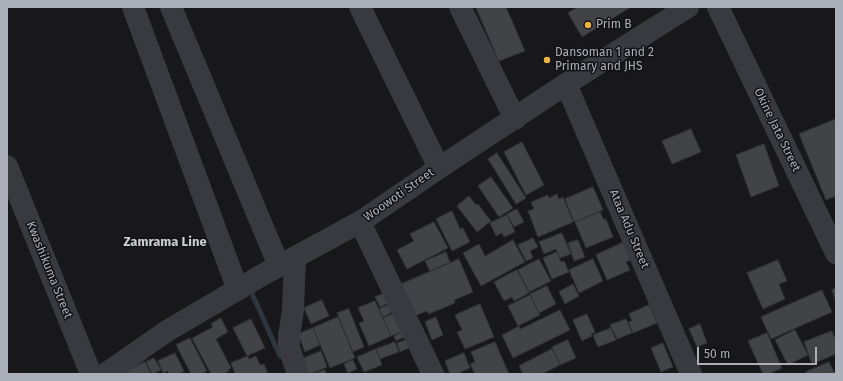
<!DOCTYPE html>
<html>
<head>
<meta charset="utf-8">
<style>
  body { margin:0 }
  #map { position:relative; width:843px; height:381px; overflow:hidden; background:#18181a; font-family:"Fira Sans",sans-serif }
  canvas { display:block }
  .frame { position:absolute; inset:0; border:8px solid #abafb9; pointer-events:none }
  .scale { position:absolute; left:697px; top:347px; width:120px; height:18px; box-sizing:border-box; border:2px solid #abafb9; border-top:0; padding-left:5px; font-size:12px; line-height:14px; white-space:nowrap; color:#abafb9; -webkit-text-stroke:3px #131315; paint-order:stroke }
</style>
</head>
<body>
<div id="map">
<canvas width="843" height="381"></canvas>
<div class="frame"></div>
<div class="scale">50 m</div>
</div>
<script>
const c = document.querySelector('canvas').getContext('2d');
c.lineJoin = 'round';
function stroke(path, color, width, dash) { c.strokeStyle = color; c.lineWidth = width; c.lineCap = dash ? 'butt' : 'round'; c.setLineDash(dash || []); c.stroke(path); }
function fillPath(path, color) { c.fillStyle = color; c.fill(path, 'evenodd'); }
function write(font, color, halo, rows, align = 'center') {
  c.font = font + ' "Fira Sans",sans-serif'; c.lineWidth = 3; c.setLineDash([]); c.textBaseline = 'middle'; c.strokeStyle = halo; c.fillStyle = color; for (const [text, x, y, turn = 0] of rows) {
    c.save(); c.translate(x, y); c.rotate((+turn || 0) * Math.PI / 180); c.textAlign = isNaN(turn) ? turn : align; if (halo) c.strokeText(text, 0, 0); c.fillText(text, 0, 0); c.restore();
  }
}
const stream = new Path2D(`
  M 250,289 L 280,356`);
const building = new Path2D(`
  M 476,7 L 506,7 L 525,51 L 499,61 Z
  M 578,7 L 631,7 L 582,37 L 568,13 Z
  M 836,119 L 836,196 L 826,200 L 799,134 Z
  M 691,129 L 701,152 L 672,164 L 662,141 Z
  M 522,142 L 544,185 L 526,195 L 504,152 Z
  M 764,144 L 779,186 L 751,197 L 736,155 Z
  M 497,153 L 526,198 L 516,204 L 488,159 Z
  M 491,177 L 513,208 L 499,217 L 478,186 Z
  M 593,187 L 603,210 L 574,222 L 565,199 Z
  M 557,194 L 559,199 L 563,197 L 573,222 L 538,237 L 528,211 L 534,209 L 531,202 L 548,195 L 549,198 Z
  M 469,196 L 476,205 L 478,204 L 491,221 L 477,232 L 457,206 Z
  M 517,209 L 524,222 L 514,227 L 507,214 Z
  M 452,211 L 460,229 L 463,228 L 470,242 L 452,251 L 436,219 Z
  M 600,212 L 604,220 L 606,219 L 613,237 L 586,248 L 575,222 Z
  M 507,215 L 515,232 L 504,237 L 502,233 L 496,236 L 490,223 Z
  M 434,222 L 448,248 L 407,269 L 397,250 L 414,241 L 410,234 Z
  M 562,233 L 571,254 L 560,258 L 556,249 L 544,254 L 539,242 Z
  M 533,238 L 538,247 L 530,251 L 533,258 L 526,261 L 518,245 Z
  M 513,240 L 525,262 L 481,286 L 463,253 L 479,244 L 485,256 Z
  M 578,240 L 585,257 L 574,261 L 568,243 Z
  M 624,242 L 632,259 L 626,262 L 630,270 L 607,280 L 596,255 Z
  M 446,252 L 450,262 L 430,271 L 425,261 Z
  M 557,252 L 561,262 L 564,261 L 569,272 L 552,279 L 543,258 Z
  M 459,259 L 473,292 L 454,300 L 455,303 L 429,314 L 427,311 L 412,317 L 399,285 Z
  M 539,259 L 551,281 L 529,292 L 518,270 Z
  M 593,259 L 603,281 L 579,293 L 569,270 Z
  M 778,260 L 787,281 L 779,284 L 785,299 L 763,309 L 747,273 Z
  M 517,270 L 529,293 L 514,301 L 512,297 L 504,301 L 494,282 Z
  M 573,284 L 579,296 L 565,304 L 559,292 Z
  M 547,286 L 556,304 L 539,313 L 530,294 Z
  M 836,288 L 836,299 L 835,299 L 832,290 Z
  M 822,290 L 832,312 L 771,339 L 761,317 Z
  M 385,293 L 389,303 L 380,307 L 375,297 Z
  M 530,295 L 540,315 L 518,326 L 508,306 Z
  M 322,300 L 329,316 L 311,324 L 304,308 Z
  M 375,301 L 391,336 L 369,346 L 359,323 L 364,321 L 358,308 Z
  M 390,304 L 393,312 L 383,317 L 379,309 Z
  M 480,304 L 494,337 L 465,349 L 457,332 L 462,330 L 455,315 Z
  M 649,305 L 657,323 L 633,333 L 628,322 L 632,321 L 629,314 Z
  M 349,309 L 364,347 L 353,352 L 337,313 Z
  M 560,310 L 570,330 L 513,358 L 502,335 L 519,326 L 520,329 Z
  M 396,313 L 404,331 L 391,336 L 383,318 Z
  M 587,314 L 595,332 L 591,334 L 592,336 L 582,341 L 573,320 Z
  M 338,317 L 355,358 L 330,368 L 313,328 Z
  M 436,317 L 443,335 L 432,340 L 425,322 Z
  M 221,318 L 228,332 L 216,339 L 231,368 L 228,370 L 229,371 L 224,374 L 211,374 L 192,338 L 213,327 L 211,324 Z
  M 251,319 L 265,348 L 247,356 L 233,328 Z
  M 626,319 L 632,333 L 617,339 L 610,325 Z
  M 700,324 L 707,343 L 697,347 L 689,329 Z
  M 313,328 L 320,345 L 305,352 L 298,334 Z
  M 611,328 L 616,340 L 598,347 L 593,335 Z
  M 795,330 L 808,355 L 788,365 L 775,340 Z
  M 832,331 L 836,341 L 836,354 L 812,364 L 804,342 Z
  M 402,332 L 404,337 L 396,341 L 394,336 Z
  M 767,333 L 782,368 L 768,374 L 763,374 L 748,341 Z
  M 190,338 L 207,371 L 201,374 L 191,374 L 176,345 Z
  M 406,340 L 409,348 L 400,352 L 397,343 Z
  M 568,340 L 576,358 L 560,365 L 552,347 Z
  M 395,342 L 399,352 L 380,359 L 376,349 Z
  M 495,342 L 509,374 L 475,374 L 470,364 L 475,362 L 471,352 Z
  M 663,343 L 673,367 L 661,372 L 651,348 Z
  M 376,349 L 382,365 L 364,372 L 357,357 Z
  M 552,349 L 560,365 L 542,374 L 523,374 L 519,366 Z
  M 321,351 L 327,367 L 310,374 L 307,374 L 301,359 Z
  M 175,353 L 184,371 L 180,374 L 169,374 L 168,371 L 163,373 L 158,361 Z
  M 464,353 L 470,368 L 457,374 L 450,374 L 445,361 Z
  M 248,356 L 249,359 L 256,356 L 260,365 L 264,364 L 268,374 L 235,374 L 231,363 Z
  M 154,358 L 161,370 L 152,374 L 146,362 Z
  M 353,360 L 357,369 L 348,373 L 344,364 Z
  M 145,362 L 151,374 L 124,374 L 124,372 Z
  M 829,362 L 835,374 L 807,374 L 806,372 Z
  M 325,370 L 326,374 L 313,374 Z`);
const minor = new Path2D(`
  M 133,7 L 238,290
  M 171,7 L 279,266
  M 360,7 L 439,168
  M 460,7 L 515,119
  M 718,7 L 836,253
  M 566,84 L 691,374
  M 7,166 L 91,374
  M 360,222 L 433,374
  M 295,257 L 293,310 L 289,336 L 289,348 L 298,374
  M 105,374 L 167,331 L 264,274 L 360,222 L 439,168 L 566,84 L 688,7`);
const markers = [
  [588,25,4,"#ebb33f"],
  [547,60,4,"#ebb33f"]
];
const poiNames = [
  ["Prim B",596,25],
  ["Dansoman 1 and 2",555,53],
  ["Primary and JHS",555,67]
];
const streetNames = [
  ["Okine Jata Street",777,130,64],
  ["Woowoti Street",399,195,-35],
  ["Ataa Adu Street",629,229,67],
  ["Kwashikuma Street",49,270,68]
];
const neighbourhoodNames = [
  ["Zamrama Line",165,242]
];
stroke(stream, '#2e363d', 5);
fillPath(building, '#424347');
stroke(building, '#323236', 1);
stroke(minor, '#393a3f', 22);
for (const [x, y, r, color] of markers) { const dot = new Path2D(); dot.arc(x, y, r, 0, 2 * Math.PI); c.fillStyle = color; c.fill(dot); stroke(dot, '#131315', 1.5); }
write('12px', '#abafb9', '#131315', poiNames, 'left');
write('12px', '#abafb9', '#131315', streetNames);
write('bold 13px', '#cbced5', '#131315', neighbourhoodNames);
</script>
</body>
</html>
